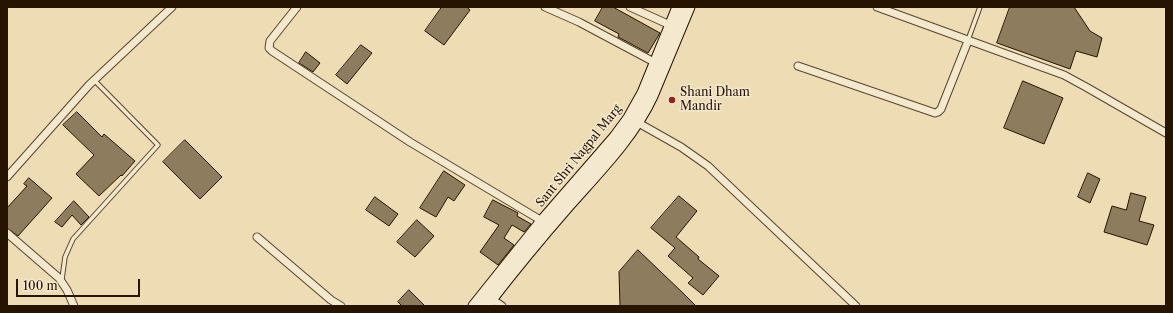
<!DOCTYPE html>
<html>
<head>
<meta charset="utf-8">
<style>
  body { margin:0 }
  #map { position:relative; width:1173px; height:313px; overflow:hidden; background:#eedcb4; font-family:"Libre Caslon Text",serif }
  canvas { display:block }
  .frame { position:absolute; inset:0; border:8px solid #261300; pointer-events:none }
  .scale { position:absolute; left:16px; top:279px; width:124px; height:18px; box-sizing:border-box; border:2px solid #261300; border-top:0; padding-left:5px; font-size:12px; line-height:14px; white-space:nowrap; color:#261300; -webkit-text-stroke:3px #f4e8ce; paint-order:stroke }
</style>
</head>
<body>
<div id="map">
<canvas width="1173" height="313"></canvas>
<div class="frame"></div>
<div class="scale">100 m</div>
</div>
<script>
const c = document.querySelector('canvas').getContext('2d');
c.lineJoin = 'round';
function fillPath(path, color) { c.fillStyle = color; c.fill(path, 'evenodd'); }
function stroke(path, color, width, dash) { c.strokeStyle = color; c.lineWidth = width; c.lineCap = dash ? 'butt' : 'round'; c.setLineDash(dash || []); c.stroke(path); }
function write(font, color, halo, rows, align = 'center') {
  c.font = font + ' "Libre Caslon Text",serif'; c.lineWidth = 3; c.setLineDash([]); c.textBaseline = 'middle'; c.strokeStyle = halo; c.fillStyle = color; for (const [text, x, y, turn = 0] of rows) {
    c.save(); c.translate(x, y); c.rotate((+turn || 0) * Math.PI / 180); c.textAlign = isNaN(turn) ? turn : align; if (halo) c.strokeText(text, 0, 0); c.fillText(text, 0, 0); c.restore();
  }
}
const building = new Path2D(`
  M 442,7 L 467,7 L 470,10 L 444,45 L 425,31 Z
  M 603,7 L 613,7 L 660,33 L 648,53 L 618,37 L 619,34 L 595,21 Z
  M 1010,7 L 1074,7 L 1090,31 L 1102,38 L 1097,57 L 1076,51 L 1070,69 L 997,43 Z
  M 361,45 L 372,53 L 347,84 L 336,75 Z
  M 306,52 L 320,63 L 313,72 L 299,63 Z
  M 1023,81 L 1063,98 L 1044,144 L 1004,128 Z
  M 77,112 L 102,137 L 104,134 L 135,161 L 122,176 L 121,175 L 99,196 L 76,174 L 94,155 L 63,125 Z
  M 185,140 L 222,177 L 200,199 L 163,162 Z
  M 444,171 L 465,185 L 454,201 L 448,197 L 436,217 L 420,208 Z
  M 1088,173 L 1100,179 L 1090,203 L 1078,197 Z
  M 29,178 L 52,198 L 18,236 L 7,228 L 7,208 L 27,186 L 24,184 Z
  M 1131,193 L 1146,197 L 1139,221 L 1154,225 L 1147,245 L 1104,232 L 1112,206 L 1126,210 Z
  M 679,196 L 697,211 L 676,237 L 699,257 L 698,259 L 719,276 L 703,295 L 688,283 L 693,278 L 668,256 L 675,248 L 651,228 Z
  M 375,197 L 398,214 L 389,226 L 366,210 Z
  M 493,200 L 518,213 L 517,216 L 531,224 L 524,232 L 512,225 L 504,238 L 514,245 L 498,265 L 480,252 L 499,225 L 484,217 Z
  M 74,201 L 89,217 L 81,225 L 72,215 L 62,227 L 55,222 Z
  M 417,220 L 434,236 L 415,257 L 397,242 Z
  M 638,250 L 684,294 L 696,306 L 620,306 L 619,272 Z
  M 409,290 L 425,306 L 402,306 L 398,302 Z`);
const service = new Path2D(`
  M 968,40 L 980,7
  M 62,279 L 65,257 L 73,239 L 158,145 L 94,80`);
const minor = new Path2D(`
  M 297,7 L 270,41 L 269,48 L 272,51 L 410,142 L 542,221
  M 545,7 L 579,22 L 654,62
  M 630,7 L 670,25
  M 877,7 L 1064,75 L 1086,87 L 1166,133
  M 798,66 L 935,113 L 938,112 L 941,109 L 968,41
  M 635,121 L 681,147 L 708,166 L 856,306
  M 7,177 L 89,85 L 172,7
  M 7,233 L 59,278 L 67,290 L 74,306
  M 257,237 L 331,300 L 341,306
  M 492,299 L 502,306`);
const secondary = new Path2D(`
  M 474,306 L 542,221 L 615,137 L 629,118 L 643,93 L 678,7
  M 486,306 C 513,271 541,237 569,205 C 599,171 633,137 652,96 L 689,7`);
const markers = [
  [672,100,4,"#8f2418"]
];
const poiNames = [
  ["Shani Dham",680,93],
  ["Mandir",680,107]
];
const streetNames = [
  ["Sant Shri Nagpal Marg",579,156,-51]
];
fillPath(building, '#8e7c5e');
stroke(building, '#261300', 1);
stroke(service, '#58452d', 5.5);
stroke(minor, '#58452d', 9);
stroke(secondary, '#261300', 13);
stroke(service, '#f4e8ce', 3.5);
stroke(minor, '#f4e8ce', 7);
stroke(secondary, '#f4e8ce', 11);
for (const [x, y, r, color] of markers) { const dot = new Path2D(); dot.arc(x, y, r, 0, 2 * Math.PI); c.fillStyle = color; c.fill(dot); stroke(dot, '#f4e8ce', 1.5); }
write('12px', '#261300', '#f4e8ce', poiNames, 'left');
write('12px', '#261300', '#f4e8ce', streetNames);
</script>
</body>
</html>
